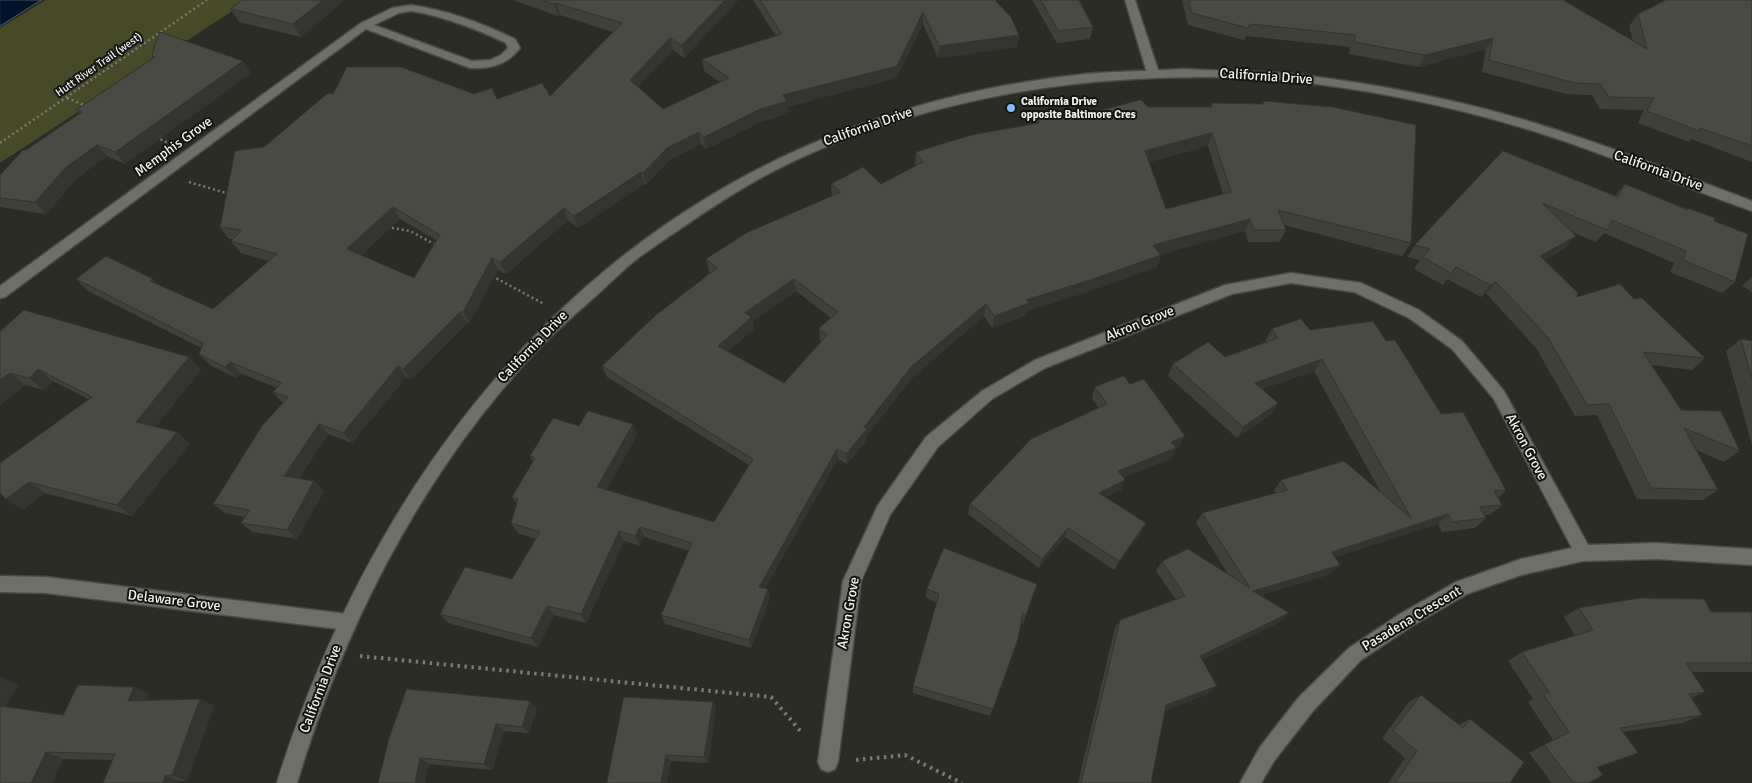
<!DOCTYPE html>
<html>
<head>
<meta charset="utf-8">
<style>
  body { margin:0 }
  canvas { display:block; background:#2c2c27 }
</style>
</head>
<body>
<canvas width="1752" height="783"></canvas>
<script>
const c = document.querySelector('canvas').getContext('2d');
c.lineJoin = 'round';
function fillPath(path, color) { c.fillStyle = color; c.fill(path, 'evenodd'); }
function stroke(path, color, width, dash) { c.strokeStyle = color; c.lineWidth = width; c.lineCap = dash ? 'butt' : 'round'; c.setLineDash(dash || []); c.stroke(path); }
function write(font, color, halo, rows, align = 'center') {
  c.font = font + ' Signika,sans-serif'; c.lineWidth = 4; c.setLineDash([]); c.textBaseline = 'middle'; c.strokeStyle = halo; c.fillStyle = color; for (const [text, x, y, turn = 0] of rows) {
    c.save(); c.translate(x, y); c.rotate((+turn || 0) * Math.PI / 180); c.textAlign = isNaN(turn) ? turn : align; if (halo) c.strokeText(text, 0, 0); c.fillText(text, 0, 0); c.restore();
  }
}
const green = new Path2D(`
  M 46,0 L 249,0 L 0,163 L 0,28 Z`);
const water = new Path2D(`
  M 0,0 L 41,0 L 0,26 Z`);
const pathFar1 = new Path2D(`
  M 67,98 L 86,106
  M 156,137 L 168,143
  M 0,143 L 207,0
  M 189,182 L 229,194
  M 387,227 L 410,231 L 436,245
  M 492,276 L 544,304`);
const path = new Path2D(`
  M 360,656 L 771,697 L 803,734
  M 856,760 L 905,755 L 962,783`);
const street = new Path2D(`
  M 1125,0 L 1135,0 L 1159,73 L 1157,76 L 1153,77 L 1147,73 Z
  M 411,5 C 447,10 482,23 515,39 L 520,48 C 507,65 490,69 470,68 L 366,29 L 5,297 L 0,298 L 0,286 L 361,23 L 392,8 ZM 411,11 C 444,16 476,29 506,43 L 508,48 L 501,55 L 490,60 L 472,61 L 374,25 L 399,13 Z
  M 1291,273 L 1361,283 L 1419,310 L 1462,341 L 1504,391 L 1588,545 L 1657,543 L 1752,549 L 1752,565 L 1657,559 L 1583,561 L 1521,575 L 1467,594 L 1412,626 L 1361,660 L 1313,711 L 1274,761 L 1261,783 L 1240,783 L 1260,747 L 1299,697 L 1349,648 L 1400,614 L 1456,582 L 1521,559 L 1572,548 L 1494,399 L 1452,349 L 1409,318 L 1354,292 L 1291,283 L 1232,294 L 1045,368 L 992,399 L 938,447 L 890,515 L 861,581 L 838,762 L 835,769 L 828,772 L 821,769 L 818,762 L 843,581 L 878,505 L 926,437 L 982,391 L 1035,360 L 1225,285 Z
  M 0,576 L 46,577 L 347,614 L 353,616 L 356,622 L 353,628 L 347,630 L 46,593 L 0,592 Z`);
const secondary = new Path2D(`
  M 1184,69 C 1223,71 1263,71 1302,75 C 1377,84 1454,99 1528,121 C 1604,144 1678,173 1752,201 L 1752,211 C 1689,189 1628,163 1564,141 C 1479,112 1388,92 1299,82 C 1245,76 1189,76 1135,79 C 1023,85 913,109 809,154 C 765,173 723,199 683,227 C 668,237 653,247 638,258 C 624,269 611,282 598,294 C 571,318 543,342 519,370 C 415,488 342,633 297,783 L 277,783 C 373,477 576,215 889,115 C 952,94 1019,81 1085,74 C 1118,71 1151,71 1184,69 Z`);
const wall = new Path2D(`
  M 242,0 L 345,0 L 301,37 L 239,22 L 231,9 Z
  M 513,0 L 738,0 L 684,58 L 673,50 L 638,87 L 663,109 L 720,82 L 704,71 L 702,59 L 776,36 L 753,0 L 995,0 L 1019,35 L 1017,47 L 938,58 L 923,24 L 896,78 L 787,107 L 788,114 L 760,122 L 706,149 L 701,144 L 669,160 L 646,185 L 644,184 L 578,228 L 568,220 L 506,274 L 498,270 L 469,323 L 467,323 L 411,380 L 406,377 L 352,443 L 328,434 L 299,479 L 314,481 L 324,491 L 297,539 L 253,532 L 241,523 L 245,517 L 225,513 L 213,504 L 283,403 L 273,392 L 277,388 L 240,373 L 236,378 L 210,365 L 199,354 L 201,348 L 88,291 L 76,279 L 159,285 L 213,309 L 269,261 L 241,253 L 231,241 L 233,239 L 229,239 L 220,227 L 264,147 L 333,94 L 474,94 L 497,99 L 550,96 L 613,32 L 560,15 L 558,16 ZM 400,219 L 436,240 L 414,278 L 361,255 Z
  M 1032,0 L 1079,0 L 1093,27 L 1090,39 L 1057,43 Z
  M 1182,0 L 1563,0 L 1633,41 L 1629,26 L 1638,14 L 1752,0 L 1752,162 L 1691,139 L 1689,142 L 1638,123 L 1644,110 L 1600,109 L 1592,95 L 1566,94 L 1482,72 L 1486,49 L 1419,67 L 1349,54 L 1350,47 L 1246,36 L 1244,40 L 1188,25 Z
  M 152,56 L 251,73 L 125,164 L 107,156 L 77,178 L 46,214 L 0,207 L 0,175 L 26,150 L 80,114 L 76,110 L 153,58 Z
  M 1263,101 L 1411,243 L 1402,256 L 1284,225 L 1286,230 L 1279,242 L 1248,242 L 1245,231 L 1161,254 L 1157,267 L 1090,291 L 1027,311 L 1026,315 L 992,328 L 984,316 L 912,378 L 867,435 L 867,440 L 847,464 L 838,459 L 765,588 L 768,589 L 770,598 L 751,648 L 665,624 L 661,615 L 689,551 L 644,537 L 640,546 L 624,541 L 586,623 L 554,615 L 538,647 L 448,623 L 440,614 L 512,579 L 536,539 L 518,533 L 511,523 L 517,503 L 512,497 L 533,462 L 530,456 L 579,426 L 633,424 L 637,435 L 606,490 L 714,522 L 749,465 L 607,377 L 602,366 L 710,272 L 709,271 L 706,259 L 832,196 L 831,184 L 881,184 L 916,166 L 915,164 L 916,152 L 1036,123 L 1037,115 L 1148,107 L 1210,107 L 1211,103 L 1262,104 ZM 1208,146 L 1223,194 L 1166,209 L 1149,162 ZM 796,291 L 831,318 L 819,328 L 820,340 L 821,342 L 784,383 L 728,351 L 754,329 L 753,321 Z
  M 1503,151 L 1615,196 L 1625,184 L 1687,209 L 1688,208 L 1714,221 L 1735,282 L 1722,293 L 1670,272 L 1674,263 L 1604,233 L 1596,242 L 1572,232 L 1565,248 L 1544,260 L 1577,297 L 1634,299 L 1705,358 L 1692,370 L 1652,365 L 1681,410 L 1740,451 L 1724,462 L 1696,450 L 1718,490 L 1703,500 L 1637,499 L 1597,415 L 1575,416 L 1536,348 L 1486,293 L 1481,297 L 1447,279 L 1443,285 L 1414,269 L 1420,260 L 1407,257 L 1415,245 Z
  M 1752,277 L 1752,292 L 1742,286 Z
  M 1272,329 L 1310,330 L 1386,341 L 1441,414 L 1506,490 L 1498,498 L 1502,505 L 1490,515 L 1485,515 L 1486,518 L 1475,528 L 1442,532 L 1438,524 L 1335,557 L 1331,574 L 1261,595 L 1289,613 L 1280,622 L 1202,660 L 1210,693 L 1165,711 L 1151,783 L 1078,783 L 1115,628 L 1120,620 L 1176,600 L 1156,571 L 1162,561 L 1228,574 L 1196,523 L 1202,513 L 1276,493 L 1274,491 L 1281,480 L 1381,493 L 1314,371 L 1262,389 L 1278,403 L 1271,414 L 1237,438 L 1168,376 L 1173,364 L 1225,357 L 1266,342 L 1265,341 Z
  M 0,332 L 189,357 L 201,370 L 155,427 L 190,444 L 132,516 L 45,493 L 23,510 L 6,499 L 88,399 L 53,381 L 44,390 L 25,385 L 0,405 Z
  M 1741,339 L 1752,341 L 1752,445 L 1726,351 Z
  M 1095,387 L 1180,446 L 1176,448 L 1171,459 L 1123,477 L 1125,480 L 1121,490 L 1106,497 L 1146,523 L 1141,532 L 1114,570 L 1065,537 L 1039,568 L 968,514 L 970,504 L 1099,408 L 1092,398 Z
  M 1037,584 L 1023,624 L 1021,623 L 1018,639 L 990,716 L 913,693 L 913,686 L 937,603 L 926,598 L 927,589 Z
  M 1579,608 L 1711,612 L 1752,612 L 1752,672 L 1692,672 L 1705,692 L 1691,698 L 1702,715 L 1683,723 L 1623,732 L 1638,753 L 1597,768 L 1588,783 L 1552,783 L 1529,753 L 1553,740 L 1528,702 L 1533,699 L 1508,661 L 1522,652 L 1575,636 L 1564,617 Z
  M 0,677 L 18,685 L 5,706 L 63,715 L 134,687 L 149,694 L 147,700 L 200,699 L 214,706 L 187,781 L 180,781 L 112,760 L 63,759 L 52,783 L 0,783 Z
  M 1421,695 L 1458,725 L 1470,719 L 1510,783 L 1388,783 L 1405,758 L 1382,738 L 1409,702 Z
  M 713,702 L 716,709 L 708,763 L 671,761 L 607,783 Z
  M 537,708 L 529,733 L 504,731 L 492,770 L 429,764 L 389,738 Z`);
const shadedWall = new Path2D(`
  M 323,0 L 345,0 L 301,37 L 293,24 Z
  M 725,0 L 738,0 L 684,58 L 682,45 Z
  M 556,3 L 560,15 L 558,16 L 554,4 Z
  M 923,12 L 923,24 L 896,78 L 787,107 L 788,114 L 760,122 L 706,149 L 704,137 L 758,110 Z
  M 1019,35 L 1017,47 L 938,58 L 939,46 Z
  M 670,38 L 673,50 L 633,92 L 630,80 Z
  M 1493,38 L 1486,49 L 1419,67 L 1425,55 Z
  M 243,61 L 251,73 L 125,164 L 115,152 Z
  M 699,132 L 701,144 L 669,160 L 646,185 L 643,173 L 667,148 Z
  M 1212,133 L 1208,146 L 1142,164 L 1145,151 Z
  M 97,145 L 107,156 L 77,178 L 46,214 L 35,202 L 66,167 Z
  M 641,172 L 644,184 L 578,228 L 574,216 Z
  M 393,207 L 400,219 L 355,260 L 347,249 Z
  M 564,208 L 568,220 L 506,274 L 500,262 Z
  M 1250,219 L 1245,231 L 1149,258 L 1153,245 Z
  M 1576,236 L 1565,248 L 1530,268 L 1540,256 Z
  M 1161,255 L 1157,267 L 1090,291 L 1027,311 L 1026,315 L 992,328 L 994,316 L 1026,300 Z
  M 492,258 L 498,270 L 469,323 L 463,312 Z
  M 153,279 L 164,290 L 150,281 Z
  M 794,279 L 796,291 L 753,321 L 754,329 L 721,357 L 718,346 L 745,313 Z
  M 1496,282 L 1486,293 L 1481,297 L 1490,285 Z
  M 986,304 L 984,316 L 912,378 L 867,435 L 867,440 L 847,464 L 846,454 L 864,427 L 912,366 Z
  M 460,312 L 467,323 L 411,380 L 403,369 Z
  M 189,357 L 201,370 L 150,434 L 136,422 Z
  M 1322,359 L 1314,371 L 1248,394 L 1255,383 Z
  M 230,362 L 240,373 L 236,378 L 225,367 Z
  M 398,366 L 406,377 L 352,443 L 343,433 Z
  M 38,369 L 53,381 L 44,390 L 29,378 Z
  M 10,373 L 25,385 L 0,405 L 0,380 Z
  M 1278,403 L 1271,414 L 1237,438 L 1243,427 Z
  M 319,424 L 328,434 L 294,486 L 284,476 Z
  M 633,424 L 637,435 L 602,498 L 597,487 Z
  M 177,432 L 190,444 L 132,516 L 117,505 Z
  M 1185,436 L 1180,446 L 1166,452 L 1171,442 Z
  M 1176,448 L 1171,459 L 1114,481 L 1118,471 Z
  M 837,449 L 838,459 L 761,596 L 759,587 Z
  M 1125,480 L 1121,490 L 1095,503 L 1099,493 Z
  M 314,481 L 324,491 L 297,539 L 287,530 Z
  M 29,482 L 45,493 L 23,510 L 6,499 Z
  M 1448,514 L 1438,524 L 1323,561 L 1332,552 Z
  M 1146,523 L 1141,532 L 1114,570 L 1119,561 Z
  M 640,527 L 644,537 L 640,546 L 635,536 Z
  M 1068,528 L 1065,537 L 1039,568 L 1042,559 Z
  M 619,531 L 624,541 L 586,623 L 581,614 Z
  M 1340,565 L 1331,574 L 1246,600 L 1253,591 Z
  M 768,589 L 770,598 L 751,648 L 749,640 Z
  M 547,606 L 554,615 L 538,647 L 531,638 Z
  M 1289,613 L 1280,622 L 1193,664 L 1200,656 Z
  M 0,677 L 18,685 L 3,711 L 0,710 Z
  M 1217,686 L 1210,693 L 1160,713 L 1166,705 Z
  M 134,687 L 149,694 L 143,708 L 128,701 Z
  M 200,699 L 214,706 L 187,781 L 172,775 Z
  M 530,701 L 537,708 L 529,733 L 522,727 Z
  M 713,702 L 716,709 L 708,763 L 704,757 Z
  M 496,724 L 504,731 L 492,770 L 484,764 Z
  M 46,752 L 63,759 L 52,783 L 31,783 Z
  M 1638,753 L 1620,760 L 1580,774 L 1597,767 Z
  M 666,755 L 671,761 L 667,783 L 661,783 Z
  M 420,758 L 429,764 L 425,783 L 415,783 Z
  M 165,776 L 180,781 L 180,783 L 163,783 Z`);
const building = new Path2D(`
  M 242,0 L 323,0 L 293,24 L 231,9 Z
  M 542,0 L 725,0 L 682,45 L 670,38 L 630,80 L 663,109 L 729,78 L 702,59 L 782,34 L 760,0 L 995,0 L 1011,17 L 1019,35 L 939,46 L 923,12 L 897,66 L 783,95 L 787,101 L 758,110 L 704,137 L 699,132 L 667,148 L 643,173 L 641,172 L 574,216 L 564,208 L 500,262 L 492,258 L 463,312 L 460,312 L 403,369 L 398,366 L 343,433 L 319,424 L 284,476 L 314,481 L 287,530 L 241,523 L 250,510 L 213,504 L 262,426 L 288,397 L 273,392 L 282,383 L 230,362 L 225,367 L 199,354 L 203,343 L 76,279 L 106,256 L 153,279 L 150,281 L 213,309 L 277,254 L 231,241 L 242,230 L 220,227 L 235,151 L 264,147 L 328,93 L 333,94 L 347,67 L 401,67 L 474,94 L 492,88 L 497,99 L 542,83 L 550,96 L 622,23 L 556,3 L 554,4 ZM 393,207 L 440,235 L 414,278 L 347,249 Z
  M 1041,0 L 1079,0 L 1093,27 L 1059,31 Z
  M 1189,0 L 1563,0 L 1647,49 L 1638,14 L 1666,0 L 1752,0 L 1752,146 L 1700,128 L 1699,131 L 1647,111 L 1654,98 L 1609,97 L 1600,84 L 1575,83 L 1489,60 L 1493,38 L 1425,55 L 1355,42 L 1355,35 L 1250,24 L 1248,28 L 1192,13 Z
  M 160,32 L 243,61 L 115,152 L 97,145 L 66,167 L 35,202 L 0,198 L 0,175 L 23,150 L 26,150 L 82,112 L 76,110 L 155,57 L 152,56 Z
  M 1141,100 L 1148,107 L 1212,107 L 1211,103 L 1264,104 L 1263,101 L 1333,107 L 1416,125 L 1411,243 L 1278,210 L 1286,230 L 1254,230 L 1250,219 L 1153,245 L 1161,255 L 1093,279 L 1026,300 L 1029,303 L 994,316 L 986,304 L 912,366 L 864,427 L 867,429 L 846,454 L 837,449 L 759,587 L 768,589 L 749,640 L 661,615 L 692,543 L 640,527 L 635,536 L 619,531 L 581,614 L 547,606 L 531,638 L 440,614 L 465,567 L 512,579 L 540,532 L 511,523 L 518,499 L 512,497 L 535,458 L 530,456 L 553,418 L 579,426 L 588,411 L 633,424 L 597,487 L 714,522 L 753,459 L 602,366 L 656,315 L 717,268 L 706,259 L 746,233 L 841,192 L 831,184 L 863,167 L 881,184 L 923,162 L 916,152 L 971,135 L 1039,123 L 1037,115 L 1101,110 ZM 1212,133 L 1231,192 L 1166,209 L 1145,151 ZM 794,279 L 838,312 L 819,328 L 827,335 L 784,383 L 718,346 L 752,317 L 745,313 Z
  M 1503,151 L 1618,197 L 1625,184 L 1688,210 L 1688,208 L 1715,218 L 1714,221 L 1748,234 L 1735,282 L 1683,260 L 1686,251 L 1612,220 L 1607,230 L 1542,203 L 1576,236 L 1540,256 L 1578,293 L 1577,297 L 1620,284 L 1634,299 L 1642,298 L 1705,358 L 1643,352 L 1681,410 L 1721,411 L 1740,451 L 1684,428 L 1718,490 L 1651,488 L 1609,404 L 1587,405 L 1547,336 L 1496,282 L 1490,285 L 1456,267 L 1451,273 L 1423,257 L 1430,249 L 1415,245 Z
  M 24,310 L 189,357 L 136,422 L 177,432 L 117,505 L 29,482 L 6,499 L 0,493 L 0,463 L 92,397 L 38,369 L 29,378 L 10,373 L 0,380 L 0,332 Z
  M 1301,319 L 1310,330 L 1373,321 L 1386,341 L 1395,340 L 1441,414 L 1463,412 L 1506,490 L 1494,491 L 1502,505 L 1480,507 L 1486,518 L 1452,522 L 1448,514 L 1332,552 L 1340,565 L 1253,591 L 1289,613 L 1200,656 L 1217,686 L 1166,705 L 1151,783 L 1081,783 L 1120,620 L 1185,596 L 1162,561 L 1188,549 L 1250,588 L 1202,513 L 1287,490 L 1281,480 L 1344,461 L 1411,518 L 1322,359 L 1255,383 L 1278,403 L 1243,427 L 1173,364 L 1208,342 L 1225,357 L 1278,338 L 1272,329 Z
  M 1741,339 L 1752,341 L 1752,378 Z
  M 1124,376 L 1130,384 L 1144,379 L 1185,436 L 1171,442 L 1176,448 L 1118,471 L 1125,480 L 1099,493 L 1146,523 L 1119,561 L 1068,528 L 1042,559 L 970,504 L 1031,439 L 1107,404 L 1095,387 Z
  M 944,548 L 1037,584 L 1026,615 L 1023,613 L 1018,639 L 993,709 L 913,686 L 939,594 L 927,589 Z
  M 1641,598 L 1704,599 L 1711,612 L 1752,612 L 1752,663 L 1686,663 L 1705,692 L 1689,694 L 1702,715 L 1620,728 L 1638,753 L 1597,767 L 1603,775 L 1588,783 L 1574,783 L 1544,745 L 1569,732 L 1543,694 L 1549,692 L 1522,652 L 1593,630 L 1579,608 Z
  M 78,685 L 134,687 L 128,701 L 200,699 L 172,775 L 165,776 L 163,783 L 103,783 L 115,754 L 46,752 L 31,783 L 0,783 L 0,706 L 63,715 Z
  M 407,689 L 530,701 L 522,727 L 496,724 L 484,764 L 420,758 L 415,783 L 378,783 L 389,738 Z
  M 1421,695 L 1463,728 L 1470,719 L 1524,762 L 1510,783 L 1395,783 L 1417,751 L 1393,731 Z
  M 624,697 L 713,702 L 704,757 L 666,755 L 661,783 L 607,783 Z`);
const markers = [
  [1011,108,5,"#80bdfa"]
];
const farStreetnames = [
  ["Hutt River Trail (west)",99,65,-35]
];
const farPoinames = [
  ["California Drive",1021,102],
  ["opposite Baltimore Cres",1021,115]
];
const streetNames = [
  ["California Drive",1266,77,4],
  ["California Drive",868,127,-19],
  ["Memphis Grove",174,147,-36],
  ["California Drive",1658,171,20],
  ["Akron Grove",1140,324,-22],
  ["California Drive",533,347,-46],
  ["Akron Grove",1526,447,62],
  ["Delaware Grove",174,601,7],
  ["Akron Grove",849,613,-80],
  ["Pasadena Crescent",1412,619,-31],
  ["California Drive",321,689,-69]
];
fillPath(green, '#474a27');
fillPath(water, '#00132a');
stroke(water, '#485665', 1);
stroke(street, '#494a45', 3);
stroke(secondary, '#494a45', 3);
stroke(pathFar1, '#787874', 2.5, [2, 3]);
stroke(path, '#787874', 4, [2.5, 4.5]);
fillPath(street, '#6e6f69');
fillPath(secondary, '#6e6f69');
fillPath(wall, '#40403a');
fillPath(shadedWall, '#343430');
fillPath(building, '#4a4a44');
stroke(building, '#343430', 1);
for (const [x, y, r, color] of markers) { const dot = new Path2D(); dot.arc(x, y, r, 0, 2 * Math.PI); c.fillStyle = color; c.fill(dot); stroke(dot, '#141412', 2); }
write('11px', '#f1f1ee', '#141412', farStreetnames);
write('bold 11px', '#f1f1ee', '#141412', farPoinames, 'left');
write('14px', '#f1f1ee', '#141412', streetNames);
</script>
</body>
</html>
